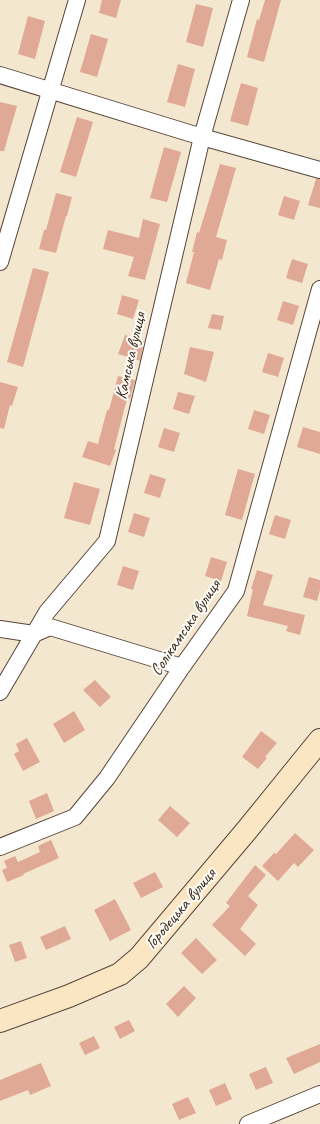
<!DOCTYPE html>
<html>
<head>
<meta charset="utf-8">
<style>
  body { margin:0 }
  canvas { display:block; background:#f4e7cf }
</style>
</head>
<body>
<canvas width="320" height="1124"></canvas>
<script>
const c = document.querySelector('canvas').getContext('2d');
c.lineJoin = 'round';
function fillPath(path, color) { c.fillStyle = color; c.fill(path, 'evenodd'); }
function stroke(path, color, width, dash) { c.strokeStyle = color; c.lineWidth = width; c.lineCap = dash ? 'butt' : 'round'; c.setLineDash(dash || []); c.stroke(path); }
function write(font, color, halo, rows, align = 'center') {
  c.font = font + ' Caveat,sans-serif'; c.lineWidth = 4; c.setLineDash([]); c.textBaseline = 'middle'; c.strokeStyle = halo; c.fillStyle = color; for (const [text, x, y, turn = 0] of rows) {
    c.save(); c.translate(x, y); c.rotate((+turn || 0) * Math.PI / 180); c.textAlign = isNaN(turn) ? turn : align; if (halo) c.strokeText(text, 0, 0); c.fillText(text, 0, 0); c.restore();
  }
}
const building = new Path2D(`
  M 102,0 L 121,0 L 116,18 L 99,13 Z
  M 265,0 L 281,0 L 264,62 L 247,57 L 257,19 L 259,20 Z
  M 196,4 L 213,8 L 203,47 L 186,42 Z
  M 28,16 L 45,21 L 35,59 L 18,54 Z
  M 91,34 L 108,39 L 97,77 L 80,72 Z
  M 178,64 L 195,69 L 185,107 L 167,102 Z
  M 241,83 L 258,88 L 248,126 L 230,121 Z
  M 0,102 L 17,106 L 4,151 L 0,151 Z
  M 77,117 L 93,122 L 76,177 L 60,172 Z
  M 164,147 L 181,152 L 167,202 L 150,198 Z
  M 220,164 L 236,168 L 216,237 L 227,240 L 222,260 L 219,259 L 210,290 L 186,283 L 194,252 L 192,252 L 197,232 L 199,233 Z
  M 316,179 L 320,179 L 320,208 L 308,205 Z
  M 56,193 L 72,197 L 67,216 L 66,216 L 56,253 L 39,249 L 44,230 L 46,230 Z
  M 284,196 L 300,201 L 294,220 L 278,215 Z
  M 143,219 L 160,224 L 145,280 L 128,276 L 134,257 L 103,249 L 108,230 L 139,238 Z
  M 292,259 L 308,264 L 302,283 L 286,278 Z
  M 33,268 L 49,272 L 23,367 L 7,362 Z
  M 122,295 L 139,300 L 133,319 L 117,314 Z
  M 283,301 L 299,306 L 293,325 L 277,320 Z
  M 212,314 L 224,316 L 221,330 L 208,328 Z
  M 125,335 L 144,341 L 140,361 L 118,354 Z
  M 190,347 L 214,352 L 206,382 L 184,374 Z
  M 268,353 L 284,358 L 278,377 L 262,372 Z
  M 118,376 L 135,380 L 130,399 L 127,399 L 114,449 L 116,450 L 110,466 L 82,457 L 88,441 L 98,444 L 107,410 L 109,410 Z
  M 0,382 L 18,387 L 12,406 L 10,405 L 4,429 L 0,428 Z
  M 178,392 L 195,396 L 189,414 L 173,409 Z
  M 254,410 L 270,415 L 264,434 L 248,429 Z
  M 303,427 L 320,432 L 320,454 L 297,447 Z
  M 164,428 L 180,433 L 174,452 L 158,447 Z
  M 238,469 L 255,474 L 242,520 L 225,515 Z
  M 150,474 L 166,479 L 160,498 L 144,493 Z
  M 74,482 L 100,489 L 90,525 L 64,518 Z
  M 134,513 L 150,518 L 144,537 L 128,532 Z
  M 275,515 L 291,520 L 285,539 L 269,534 Z
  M 211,557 L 227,562 L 221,581 L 205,576 Z
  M 123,566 L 139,571 L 133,590 L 117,585 Z
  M 257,570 L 273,575 L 263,605 L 305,615 L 300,635 L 286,631 L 288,626 L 247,616 L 253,589 L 251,589 Z
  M 309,577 L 320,580 L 320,590 L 317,601 L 303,597 Z
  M 95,680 L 111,697 L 100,707 L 83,690 Z
  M 74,711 L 85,730 L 64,743 L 53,724 Z
  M 261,731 L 277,743 L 265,757 L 267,758 L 258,769 L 242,757 Z
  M 27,738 L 40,762 L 23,771 L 14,754 L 19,751 L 16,744 Z
  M 47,793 L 54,811 L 36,819 L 29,801 Z
  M 170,806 L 190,823 L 177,837 L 158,820 Z
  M 295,833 L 314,850 L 298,867 L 294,863 L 278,881 L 262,866 L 274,853 L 276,854 Z
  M 51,840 L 59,858 L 23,874 L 24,875 L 7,882 L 2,870 L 7,868 L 4,861 L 15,856 L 18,862 L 40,852 L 38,846 Z
  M 255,865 L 266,875 L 248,896 L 258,905 L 240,929 L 256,944 L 245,956 L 212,925 L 230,906 L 226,903 Z
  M 155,872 L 163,887 L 141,898 L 133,883 Z
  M 115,899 L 131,930 L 110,941 L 94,910 Z
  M 65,926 L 71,939 L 46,950 L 40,937 Z
  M 196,938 L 217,960 L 202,974 L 181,953 Z
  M 21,941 L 27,958 L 15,962 L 9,945 Z
  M 184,986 L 196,998 L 178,1017 L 166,1004 Z
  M 129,1020 L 135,1031 L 120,1039 L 114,1027 Z
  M 94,1036 L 100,1048 L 85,1055 L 79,1043 Z
  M 320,1044 L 320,1062 L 294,1074 L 286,1058 Z
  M 41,1063 L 51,1086 L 30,1095 L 28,1090 L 0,1101 L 0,1080 Z
  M 266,1067 L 273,1083 L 256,1090 L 249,1074 Z
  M 225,1083 L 232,1099 L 216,1106 L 209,1090 Z
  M 188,1097 L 196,1113 L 179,1120 L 172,1104 Z`);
const minor = new Path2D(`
  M 0,75 L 202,137 L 320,170
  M 0,262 L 77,0
  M 0,629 L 34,634 L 50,627 L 182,667
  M 0,692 L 47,612 L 107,541 L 202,137 L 241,0
  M 0,847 L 75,817 L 107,778 L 182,667 L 236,591 L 320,289
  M 248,1124 L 320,1094`);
const secondary = new Path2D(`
  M 0,1021 L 69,996 L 120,974 L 139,958 L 247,830 L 320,740`);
const streetNames = [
  ["Камська вулиця",131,356,-77],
  ["Солікамська вулиця",186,628,-56],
  ["Городецька вулиця",181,909,-50]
];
fillPath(building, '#e0a995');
stroke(minor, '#574639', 18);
stroke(secondary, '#574639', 24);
stroke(minor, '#fff', 16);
stroke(secondary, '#fbe6c3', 22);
write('17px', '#3b2a1e', '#fdfcf7', streetNames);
</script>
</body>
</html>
